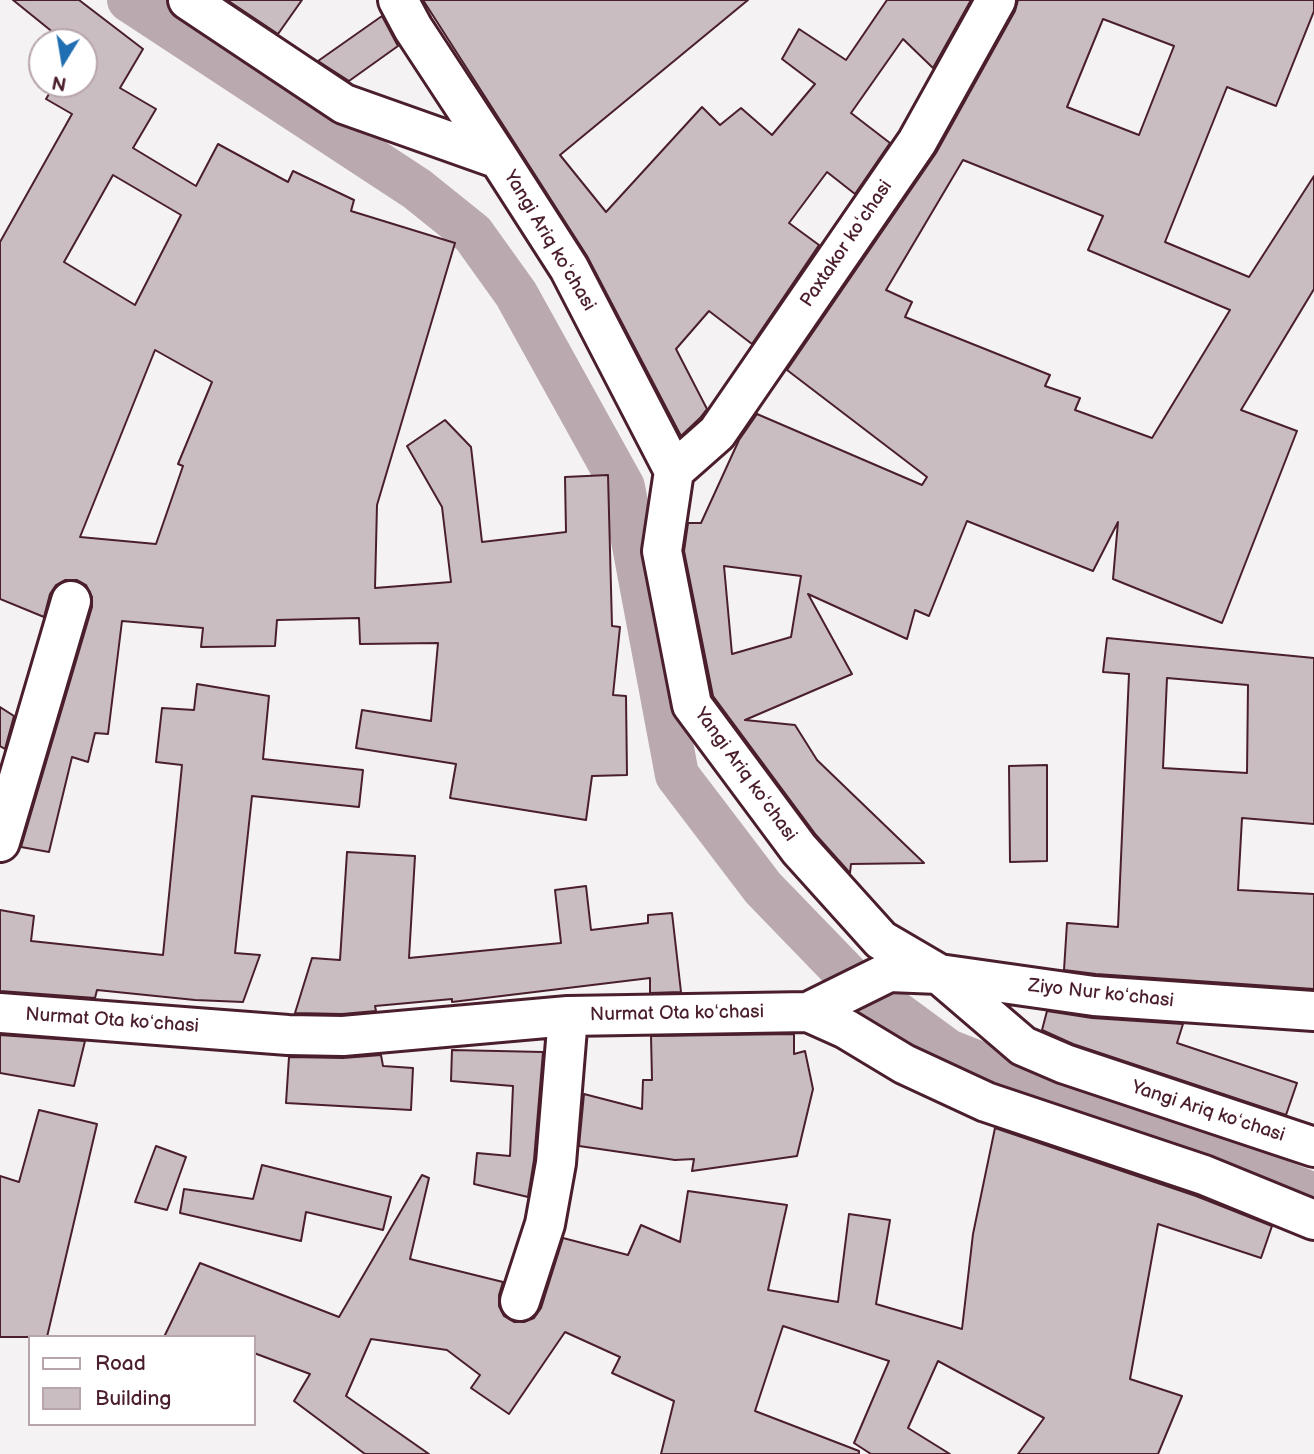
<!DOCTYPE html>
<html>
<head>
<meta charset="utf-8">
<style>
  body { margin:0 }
  #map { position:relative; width:1314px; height:1454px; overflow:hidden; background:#f4f2f2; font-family:"Balsamiq Sans",sans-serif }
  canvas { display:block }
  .legend { position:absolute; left:28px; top:1335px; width:228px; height:91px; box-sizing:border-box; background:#fff; border:2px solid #b7a5aa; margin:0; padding:9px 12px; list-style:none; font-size:21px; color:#4a1f2b }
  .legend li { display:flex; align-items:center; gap:14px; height:35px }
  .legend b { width:35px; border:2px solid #b7a5aa }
  .north { position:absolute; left:28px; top:28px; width:70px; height:70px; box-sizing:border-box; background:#fff; border:2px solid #b7a5aa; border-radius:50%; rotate:191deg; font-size:19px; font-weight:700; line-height:28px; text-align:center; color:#4a1f2b }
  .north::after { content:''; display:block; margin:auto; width:24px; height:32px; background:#1f6fb2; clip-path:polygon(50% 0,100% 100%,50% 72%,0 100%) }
</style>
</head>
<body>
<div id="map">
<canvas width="1314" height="1454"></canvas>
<ul class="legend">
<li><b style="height:9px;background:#fff"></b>Road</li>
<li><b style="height:19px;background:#cabdc1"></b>Building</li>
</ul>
<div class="north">N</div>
</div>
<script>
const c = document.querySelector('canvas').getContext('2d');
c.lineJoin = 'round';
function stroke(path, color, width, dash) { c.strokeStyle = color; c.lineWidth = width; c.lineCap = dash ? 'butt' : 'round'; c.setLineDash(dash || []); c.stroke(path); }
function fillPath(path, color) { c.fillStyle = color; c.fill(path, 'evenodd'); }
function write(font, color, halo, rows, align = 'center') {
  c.font = font + ' "Balsamiq Sans",sans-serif'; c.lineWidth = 7; c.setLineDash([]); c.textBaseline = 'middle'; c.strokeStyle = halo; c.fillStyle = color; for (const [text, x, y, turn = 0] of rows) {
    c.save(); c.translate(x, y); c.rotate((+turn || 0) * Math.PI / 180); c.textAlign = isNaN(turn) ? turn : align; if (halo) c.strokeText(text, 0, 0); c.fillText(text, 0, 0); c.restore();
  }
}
const canal = new Path2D(`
  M 129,0 L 417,189 L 473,234 L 516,294 L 623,487 L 677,775 L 763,888 L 854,982 L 948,1051 L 1314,1195`);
const building = new Path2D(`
  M 13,0 L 79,0 L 143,49 L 120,88 L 156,109 L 133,148 L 196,186 L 218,144 L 288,182 L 293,171 L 354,200 L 351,211 L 455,243 L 377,505 L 375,588 L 451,582 L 442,507 L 407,446 L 445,420 L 471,447 L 482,542 L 566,532 L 565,477 L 608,475 L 612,626 L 620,627 L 613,695 L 626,696 L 627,775 L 592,776 L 586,820 L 450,798 L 456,764 L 356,748 L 362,710 L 431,721 L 438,643 L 360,644 L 359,618 L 277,620 L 275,646 L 201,647 L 203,628 L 122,621 L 108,734 L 95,733 L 88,762 L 72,757 L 49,852 L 21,847 L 92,607 L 92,597 L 86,585 L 77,580 L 65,580 L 56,585 L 50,594 L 44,617 L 0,599 L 0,242 L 72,114 L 46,99 L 55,84 L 84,84 L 84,42 L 65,42 ZM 113,175 L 181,215 L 135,305 L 64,262 ZM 155,350 L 212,382 L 178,464 L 183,466 L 156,544 L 80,537 Z
  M 227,0 L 302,0 L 278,34 Z
  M 423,0 L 748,0 L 560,155 L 606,212 L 702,107 L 720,125 L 741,108 L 772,135 L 815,84 L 782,59 L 799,29 L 846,60 L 887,0 L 971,0 L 933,68 L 903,39 L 851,113 L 890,143 L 855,194 L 827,172 L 789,223 L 819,245 L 752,344 L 709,311 L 676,349 L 707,409 L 700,418 L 681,436 L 587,256 Z
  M 1018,0 L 1314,0 L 1314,11 L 1276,106 L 1227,87 L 1165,242 L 1249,277 L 1314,176 L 1314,289 L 1241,410 L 1297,431 L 1222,623 L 1113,579 L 1118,522 L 1093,571 L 967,521 L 929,616 L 915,610 L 907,639 L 808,594 L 852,674 L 745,720 L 795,725 L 817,760 L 924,863 L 851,864 L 850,873 L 816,835 L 713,696 L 684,551 L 688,523 L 701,523 L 739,440 L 757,414 L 922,485 L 927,477 L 787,370 L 936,153 L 1015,11 ZM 1103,19 L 1174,46 L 1139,135 L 1067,107 ZM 963,160 L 1103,216 L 1088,250 L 1230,310 L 1152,438 L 1075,410 L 1080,398 L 1045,386 L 1050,375 L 905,317 L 912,302 L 886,290 ZM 724,566 L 801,576 L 791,637 L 732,654 Z
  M 382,16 L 398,46 L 349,81 L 318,61 Z
  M 1107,638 L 1314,658 L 1314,824 L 1242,818 L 1238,890 L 1314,894 L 1314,989 L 1096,974 L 1064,970 L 1067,923 L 1118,927 L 1129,674 L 1103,672 ZM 1167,678 L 1248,685 L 1247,773 L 1163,768 Z
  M 197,684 L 269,696 L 263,759 L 363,770 L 359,807 L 252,796 L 235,953 L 260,955 L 243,1002 L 195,1000 L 97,990 L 95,998 L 0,991 L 0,910 L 34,916 L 31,941 L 163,955 L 182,765 L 156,762 L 162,708 L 194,710 Z
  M 0,707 L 14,716 L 5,749 L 0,746 Z
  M 1047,765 L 1047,861 L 1010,862 L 1009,766 Z
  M 347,852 L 415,856 L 409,958 L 561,943 L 555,890 L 586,886 L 591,930 L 648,923 L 648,915 L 672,913 L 681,992 L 650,993 L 650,978 L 452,1002 L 452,999 L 375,1006 L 376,1011 L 342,1014 L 295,1013 L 312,958 L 340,960 Z
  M 1047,1011 L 1092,1018 L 1183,1024 L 1177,1043 L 1297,1083 L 1286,1115 L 1073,1044 L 1042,1030 Z
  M 794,1034 L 794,1054 L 805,1051 L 813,1089 L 797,1156 L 692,1171 L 694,1159 L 675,1160 L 579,1146 L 584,1094 L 642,1109 L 643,1080 L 652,1080 L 651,1036 Z
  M 0,1035 L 85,1041 L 74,1086 L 0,1073 Z
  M 452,1050 L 543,1052 L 534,1160 L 528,1197 L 474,1184 L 477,1153 L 510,1156 L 513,1086 L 451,1081 Z
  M 381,1055 L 383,1066 L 413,1068 L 411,1110 L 286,1103 L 289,1057 L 343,1058 Z
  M 39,1110 L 97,1124 L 47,1337 L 0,1337 L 0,1176 L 19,1182 Z
  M 995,1128 L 1196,1196 L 1272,1226 L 1261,1258 L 1158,1224 L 1130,1379 L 1182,1396 L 1158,1454 L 1018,1454 L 1044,1418 L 938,1361 L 908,1428 L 950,1454 L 871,1454 L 854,1443 L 889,1361 L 783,1326 L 755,1411 L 859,1451 L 859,1454 L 661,1454 L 674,1401 L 612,1373 L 620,1357 L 565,1332 L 509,1414 L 471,1388 L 480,1375 L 447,1350 L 371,1339 L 346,1396 L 429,1454 L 365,1454 L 294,1401 L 310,1374 L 254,1353 L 254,1337 L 164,1337 L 200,1263 L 339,1317 L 422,1175 L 429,1178 L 410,1259 L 503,1282 L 499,1295 L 499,1306 L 504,1316 L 514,1322 L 524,1322 L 534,1318 L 541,1308 L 563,1238 L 628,1255 L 641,1225 L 680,1242 L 688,1191 L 787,1205 L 768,1290 L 838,1302 L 849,1214 L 890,1220 L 876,1304 L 962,1329 L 973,1234 Z
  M 156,1146 L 186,1157 L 167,1210 L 135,1202 Z
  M 262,1165 L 391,1197 L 383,1230 L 306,1212 L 301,1241 L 180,1213 L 184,1189 L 253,1199 Z`);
const minor = new Path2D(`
  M 188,0 L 344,104 L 499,159 L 569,268 L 674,471 L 662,551 L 692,705 L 799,849 L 881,940 L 939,974 L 1023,1046 L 1065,1064 L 1314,1147
  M 398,0 L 413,28 L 499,159
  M 674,471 L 717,433 L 917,142 L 996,0
  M 0,842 L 71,601
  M 808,1012 L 889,972 L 939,974 L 1094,996 L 1314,1011
  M 0,1013 L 288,1035 L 343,1036 L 568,1016 L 808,1012 L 846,1029 L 904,1064 L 986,1102 L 1204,1175 L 1314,1220
  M 520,1301 L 545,1224 L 556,1163 L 568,1016`);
const streetNames = [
  ["Yangi Ariq koʻchasi",549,241,59],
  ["Paxtakor koʻchasi",847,244,-56],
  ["Yangi Ariq koʻchasi",745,775,54],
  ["Ziyo Nur koʻchasi",1101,994,6],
  ["Nurmat Ota koʻchasi",677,1014,-1],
  ["Nurmat Ota koʻchasi",112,1021,4],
  ["Yangi Ariq koʻchasi",1208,1112,18]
];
stroke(canal, '#baa9ae', 44);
fillPath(building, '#cabdc1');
stroke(building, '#4a1f2b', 2);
stroke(minor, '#4a1f2b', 44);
stroke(minor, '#fff', 38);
write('19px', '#4a1f2b', '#fff', streetNames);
</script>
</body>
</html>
